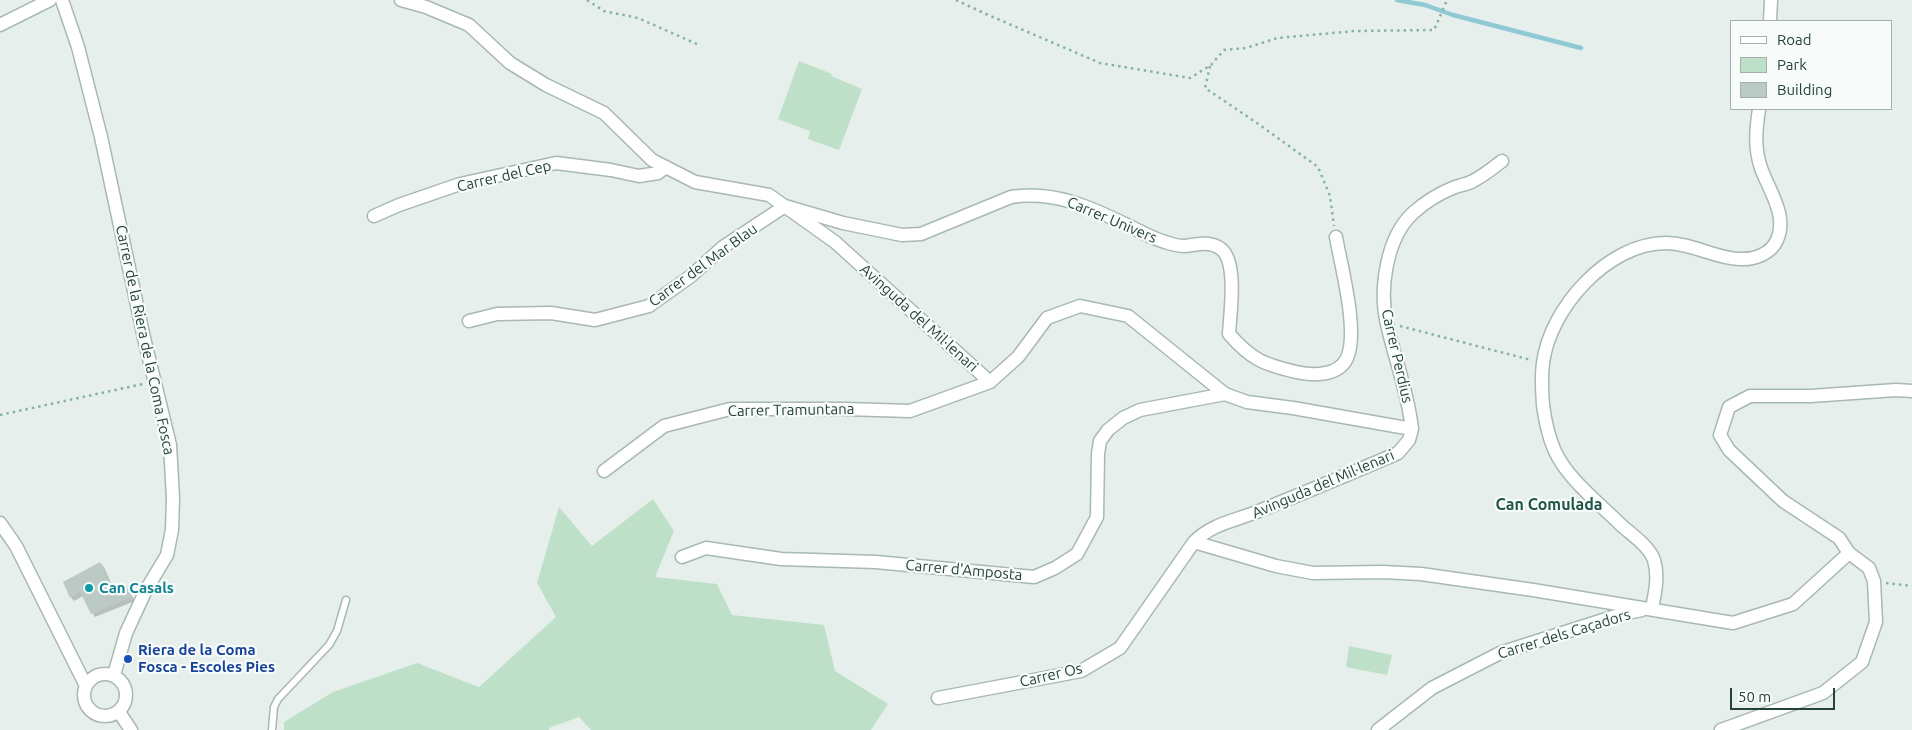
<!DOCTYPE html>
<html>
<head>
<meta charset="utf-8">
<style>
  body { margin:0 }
  #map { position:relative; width:1912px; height:730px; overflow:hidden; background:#e6efeb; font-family:Ubuntu,sans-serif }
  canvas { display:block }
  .legend { position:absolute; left:1730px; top:20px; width:162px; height:90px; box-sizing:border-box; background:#f7fbf9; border:1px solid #a3b1ad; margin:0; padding:6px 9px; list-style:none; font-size:15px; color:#24423a }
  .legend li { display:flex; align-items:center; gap:10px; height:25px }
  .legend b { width:25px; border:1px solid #a3b1ad }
  .scale { position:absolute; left:1730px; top:688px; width:105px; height:22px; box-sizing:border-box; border:2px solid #24423a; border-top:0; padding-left:6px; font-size:15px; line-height:18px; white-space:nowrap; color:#24423a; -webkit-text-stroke:4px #f7fbf9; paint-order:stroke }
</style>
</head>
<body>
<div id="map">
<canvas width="1912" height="730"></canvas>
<ul class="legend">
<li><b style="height:6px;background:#fff"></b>Road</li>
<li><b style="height:14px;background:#bfe0c8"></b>Park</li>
<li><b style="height:14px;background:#bbcac4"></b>Building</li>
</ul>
<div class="scale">50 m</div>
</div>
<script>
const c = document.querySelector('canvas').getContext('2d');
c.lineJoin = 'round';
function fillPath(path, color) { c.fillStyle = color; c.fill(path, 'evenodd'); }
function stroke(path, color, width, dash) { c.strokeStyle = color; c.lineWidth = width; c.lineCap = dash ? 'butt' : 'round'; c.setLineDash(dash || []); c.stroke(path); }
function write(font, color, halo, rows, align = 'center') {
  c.font = font + ' Ubuntu,sans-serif'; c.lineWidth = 4.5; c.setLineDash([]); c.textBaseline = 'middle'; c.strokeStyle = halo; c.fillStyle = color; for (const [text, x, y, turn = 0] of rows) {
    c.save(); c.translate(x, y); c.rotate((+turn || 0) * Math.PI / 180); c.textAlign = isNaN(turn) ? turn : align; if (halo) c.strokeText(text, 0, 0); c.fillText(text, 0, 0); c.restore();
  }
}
const green = new Path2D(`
  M 799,61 L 832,74 L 831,76 L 862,89 L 839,150 L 808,139 L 810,131 L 778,119 Z
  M 653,499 L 674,531 L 655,577 L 717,584 L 732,615 L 824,625 L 835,671 L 888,704 L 871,730 L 591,730 L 579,717 L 549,728 L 549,730 L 284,730 L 284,722 L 333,692 L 417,663 L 479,687 L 556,617 L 537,583 L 559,507 L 592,546 Z
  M 1349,646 L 1392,655 L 1387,675 L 1346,667 Z`);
const shadow = new Path2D(`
  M 100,563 L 104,567 L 115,592 L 126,586 L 135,601 L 95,617 L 83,596 L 74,601 L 71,597 Z`);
const stream = new Path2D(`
  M 1397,0 L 1425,5 L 1453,15 L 1581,48`);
const building = new Path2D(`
  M 100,562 L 114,591 L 126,585 L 132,597 L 91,614 L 80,592 L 70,598 L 63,582 Z`);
const path = new Path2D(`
  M 587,0 L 604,11 L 638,18 L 699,45
  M 956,0 L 986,14 L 1100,63 L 1190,78 L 1211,65 L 1224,50 L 1246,48 L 1277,38 L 1355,31 L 1434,30 L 1447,0
  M 1210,66 L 1205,88 L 1257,123 L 1318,167 L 1330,196 L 1334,226
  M 1400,326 L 1531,360
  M 0,415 L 143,384
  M 1886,583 L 1912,586`);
const service = new Path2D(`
  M 272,730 L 274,707 L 278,699 L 329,645 L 337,631 L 346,600`);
const minor = new Path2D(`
  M 62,0 L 78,47 L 101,137 L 144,338 L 170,445 L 173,498 L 172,530 L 167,555 L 146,590 L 126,633 L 114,675
  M 401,0 L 426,7 L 469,25 L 510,63 L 546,85 L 604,113 L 652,160 L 695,182 L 769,195 L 835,242 L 990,382 L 1018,357 L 1047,318 L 1080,306 L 1128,316 L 1225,394 L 1247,402 L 1293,408 L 1412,429 L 1409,440 L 1398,453 C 1352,473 1306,492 1259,511 C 1235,521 1213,523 1194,542 L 1276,566 L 1313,573 L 1383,572 L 1421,574 L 1533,590 L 1733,623 L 1793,604 L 1849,553 L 1839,538 L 1783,501 L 1729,450 L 1720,435 L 1729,407 L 1750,396 L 1811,396 L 1896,390 L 1912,391
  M 1770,21 L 1771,0
  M 0,25 L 50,0
  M 374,216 L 399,205 L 460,184 L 556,163 L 611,170 L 639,176 L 658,173 L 666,167
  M 469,321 L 497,314 L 551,313 L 595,320 L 649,306 L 691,276 L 723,247 L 785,206 L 843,223 L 902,235 L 921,234 L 1011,197 C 1053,190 1090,207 1127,225 C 1140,231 1151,238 1165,242 C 1171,244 1178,246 1184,246 C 1196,245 1209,240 1221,249 C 1238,262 1230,314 1229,334 C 1252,360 1263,364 1296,372 C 1313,376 1339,376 1347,358 C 1359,331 1341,266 1336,237
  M 1412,429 C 1408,392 1395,360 1387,324 C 1379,290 1386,238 1413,213 C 1425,202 1440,193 1455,187 C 1461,185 1468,184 1473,181 C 1483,176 1493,168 1502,161
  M 604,471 L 664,426 L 730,409 L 845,409 L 910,411 L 990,382
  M 0,523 L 16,546 L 86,686
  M 682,557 L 706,548 L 781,559 L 876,562 L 1034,577 L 1055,568 L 1077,554 L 1097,517 L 1098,454 L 1100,441 L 1108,430 L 1123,418 L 1140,410 L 1225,394
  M 1652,609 C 1655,592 1659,577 1654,560 C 1649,546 1632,535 1621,525 C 1599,503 1566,478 1554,449 C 1548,435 1545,420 1543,405 C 1542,392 1541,377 1543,363 C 1550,308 1608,243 1666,243 C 1692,243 1714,258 1739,259 C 1754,260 1771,254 1777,240 C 1788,215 1769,191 1761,168 C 1754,148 1756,129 1759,109
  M84 695a21 21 0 1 1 42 0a21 21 0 1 1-42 0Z
  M 938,698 L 1081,671 L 1120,648 L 1194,542
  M 119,712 L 131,730
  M 1378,730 L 1432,688 L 1500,653 L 1622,614 L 1642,610
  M 1721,730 L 1823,693 L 1862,662 L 1876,622 L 1874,581 L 1869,568 L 1849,553`);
const markers = [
  [89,588,5,"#0f9aa8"],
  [128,659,5,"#1a4fb4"]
];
const streetNames = [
  ["Carrer del Cep",504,176,-13],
  ["Carrer Univers",1112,220,23],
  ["Carrer del Mar Blau",703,265,-36],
  ["Avinguda del Mil·lenari",919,318,42],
  ["Carrer de la Riera de la Coma Fosca",145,340,78],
  ["Carrer Perdius",1397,356,77],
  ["Carrer Tramuntana",791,410,-1],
  ["Avinguda del Mil·lenari",1323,484,-23],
  ["Carrer d'Amposta",964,570,5],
  ["Carrer dels Caçadors",1564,634,-17],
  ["Carrer Os",1051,675,-13]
];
const cultureNames = [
  ["Can Casals",99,588]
];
const transitNames = [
  ["Riera de la Coma",138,650],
  ["Fosca - Escoles Pies",138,667]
];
const neighbourhoodNames = [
  ["Can Comulada",1549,505]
];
fillPath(green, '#bfe0c8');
fillPath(shadow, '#0003');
stroke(stream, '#8ec9d4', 4.5);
fillPath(building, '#bbcac4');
stroke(service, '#a8b8b2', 9);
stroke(minor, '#a8b8b2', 15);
stroke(path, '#86b3a5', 2.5, [2.5, 4]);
stroke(service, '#fff', 6);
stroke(minor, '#fff', 12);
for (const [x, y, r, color] of markers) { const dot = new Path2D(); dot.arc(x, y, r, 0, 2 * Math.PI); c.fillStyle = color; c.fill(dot); stroke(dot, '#f7fbf9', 2); }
write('15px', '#24423a', '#f7fbf9', streetNames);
write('bold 15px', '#0d838f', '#f7fbf9', cultureNames, 'left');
write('bold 15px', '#164399', '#f7fbf9', transitNames, 'left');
write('bold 16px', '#1f5548', '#f7fbf9', neighbourhoodNames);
</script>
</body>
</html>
